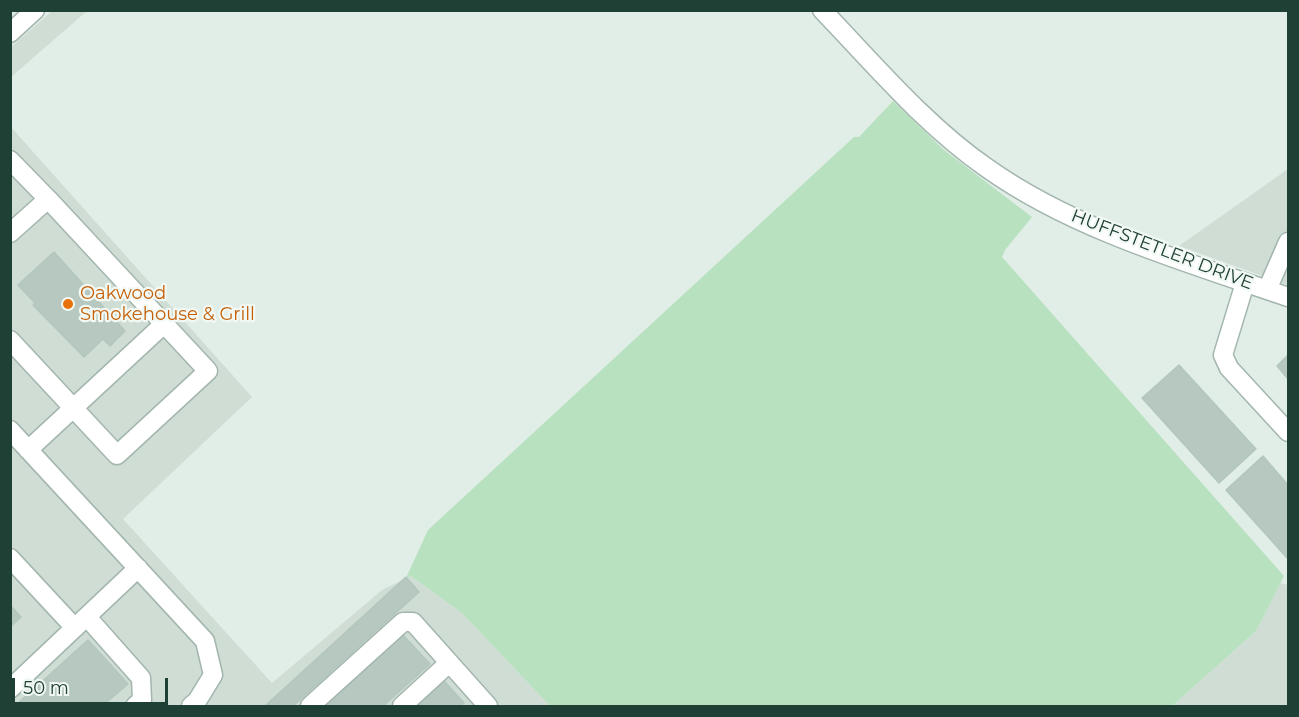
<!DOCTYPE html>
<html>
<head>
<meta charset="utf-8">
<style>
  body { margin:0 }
  #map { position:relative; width:1299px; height:717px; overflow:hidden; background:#e1ede7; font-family:Montserrat,sans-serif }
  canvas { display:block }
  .frame { position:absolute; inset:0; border:12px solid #1f4034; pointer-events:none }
  .scale { position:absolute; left:12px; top:678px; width:156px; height:27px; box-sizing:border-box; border:3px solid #1f4034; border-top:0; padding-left:8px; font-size:18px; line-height:21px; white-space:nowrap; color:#1f4034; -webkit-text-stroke:4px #f2f9f5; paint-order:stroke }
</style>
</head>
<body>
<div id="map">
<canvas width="1299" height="717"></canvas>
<div class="frame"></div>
<div class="scale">50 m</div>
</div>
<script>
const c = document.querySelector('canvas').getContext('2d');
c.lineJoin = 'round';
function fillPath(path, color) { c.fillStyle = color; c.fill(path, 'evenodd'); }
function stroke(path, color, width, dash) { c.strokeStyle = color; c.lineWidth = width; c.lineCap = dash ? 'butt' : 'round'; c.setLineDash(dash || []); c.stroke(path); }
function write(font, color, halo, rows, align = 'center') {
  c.font = font + ' Montserrat,sans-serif'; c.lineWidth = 4.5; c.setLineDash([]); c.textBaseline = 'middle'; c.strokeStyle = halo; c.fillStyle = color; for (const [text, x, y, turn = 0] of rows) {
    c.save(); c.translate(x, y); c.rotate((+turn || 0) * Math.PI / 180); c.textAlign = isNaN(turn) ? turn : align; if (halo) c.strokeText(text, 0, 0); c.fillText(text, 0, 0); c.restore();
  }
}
const built = new Path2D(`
  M 52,11 L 87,11 L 11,77 L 11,47 Z
  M 10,126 L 252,397 L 123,519 L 272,683 L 382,590 L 411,576 L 462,613 L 550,706 L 11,706 Z
  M 1288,169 L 1288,285 L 1179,246 Z
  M 1280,583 L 1288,585 L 1288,706 L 1172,706 L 1256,631 Z`);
const green = new Path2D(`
  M 893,101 L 944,150 L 1032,217 L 1005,250 L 1002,257 L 1284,576 L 1256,631 L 1172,706 L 550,706 L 462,613 L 411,576 L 406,578 L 428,530 L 854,137 L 859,137 Z`);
const building = new Path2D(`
  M 54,252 L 125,331 L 110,346 L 103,339 L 84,357 L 33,305 L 35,303 L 18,285 Z
  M 1288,355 L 1288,379 L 1277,366 Z
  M 1179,365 L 1256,449 L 1219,483 L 1142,398 Z
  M 1263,456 L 1288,485 L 1288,559 L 1226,490 Z
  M 406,577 L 419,592 L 293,706 L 265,706 Z
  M 10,605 L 21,617 L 10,627 Z
  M 403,635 L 430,664 L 383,706 L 325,706 Z
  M 88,640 L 128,684 L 102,706 L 15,706 Z
  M 444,681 L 464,703 L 460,706 L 417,706 Z`);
const minor = new Path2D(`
  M 822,10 C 875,65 925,125 987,168 C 1074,230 1189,263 1288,297
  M 10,33 L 35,10
  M 10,160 L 48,199 L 10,233
  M 1245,283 L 1223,355 L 1229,368 L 1288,432
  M 1267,290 L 1288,242
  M 10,340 L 117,455 L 208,371 L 48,199
  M 10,430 L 205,641 L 213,675 L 197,701 L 191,706
  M 28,450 L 164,324
  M 10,558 L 75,628
  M 87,617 L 141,678 L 142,700 L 135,706
  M 10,689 L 138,568
  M 310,706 L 403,622 L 413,622 L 488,706
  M 402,706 L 449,663`);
const markers = [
  [68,304,6,"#e8710a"]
];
const streetNames = [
  ["HUFFSTETLER DRIVE",1162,250,21]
];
const foodNames = [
  ["Oakwood",80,294],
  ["Smokehouse & Grill",80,315]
];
fillPath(built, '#cfddd5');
fillPath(green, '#b8e1bf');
fillPath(building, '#b6c8bf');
stroke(building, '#b3c7bd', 1.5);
stroke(minor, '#a3b6ae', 21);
stroke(minor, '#fff', 18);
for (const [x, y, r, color] of markers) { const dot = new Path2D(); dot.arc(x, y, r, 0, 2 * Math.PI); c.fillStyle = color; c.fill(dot); stroke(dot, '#f2f9f5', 2); }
write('18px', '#1f4034', '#f2f9f5', streetNames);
write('18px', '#c56008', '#f2f9f5', foodNames, 'left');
</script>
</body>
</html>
